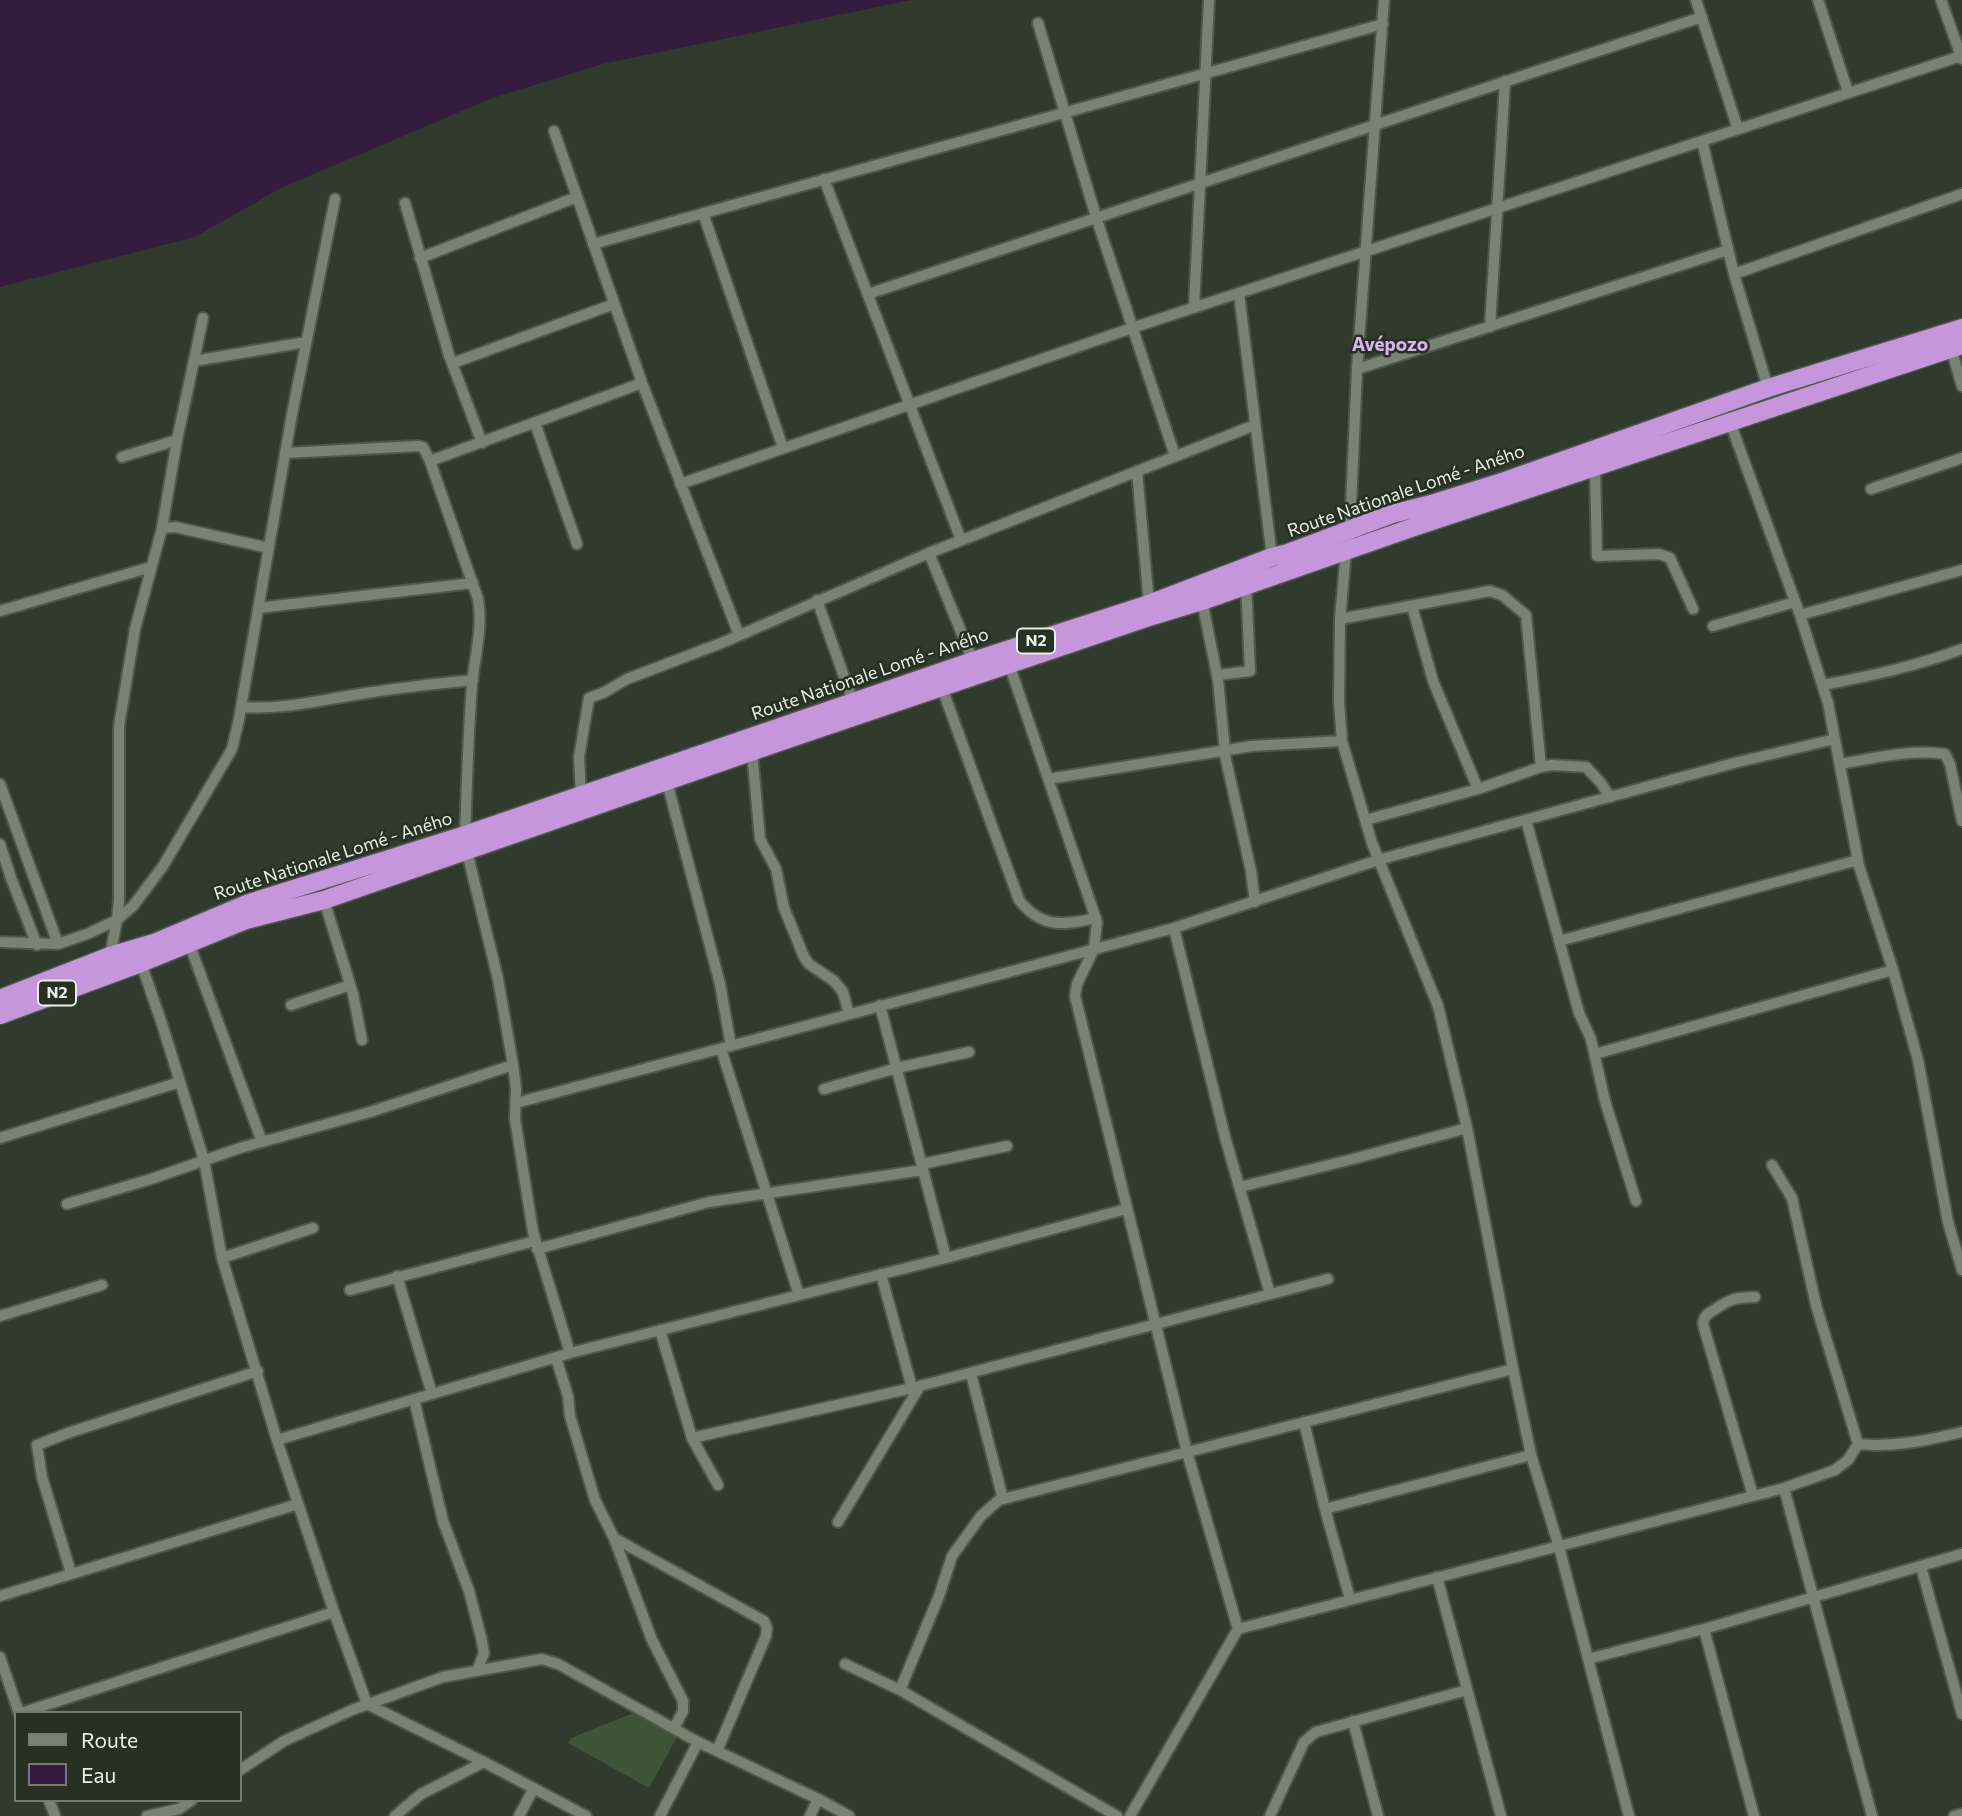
<!DOCTYPE html>
<html>
<head>
<meta charset="utf-8">
<style>
  body { margin:0 }
  #map { position:relative; width:1962px; height:1816px; overflow:hidden; background:#313b2d; font-family:Commissioner,sans-serif }
  canvas { display:block }
  .legend { position:absolute; left:14px; top:1711px; width:228px; height:91px; box-sizing:border-box; background:#273023; border:2px solid #747c71; margin:0; padding:9px 12px; list-style:none; font-size:21px; color:#e8eee5 }
  .legend li { display:flex; align-items:center; gap:14px; height:35px }
  .legend b { width:35px; border:2px solid #747c71 }
</style>
</head>
<body>
<div id="map">
<canvas width="1962" height="1816"></canvas>
<ul class="legend">
<li><b style="height:9px;background:#788373"></b>Route</li>
<li><b style="height:19px;background:#341c3e"></b>Eau</li>
</ul>
</div>
<script>
const c = document.querySelector('canvas').getContext('2d');
c.lineJoin = 'round';
function fillPath(path, color) { c.fillStyle = color; c.fill(path, 'evenodd'); }
function stroke(path, color, width, dash) { c.strokeStyle = color; c.lineWidth = width; c.lineCap = dash ? 'butt' : 'round'; c.setLineDash(dash || []); c.stroke(path); }
function write(font, color, halo, rows, align = 'center') {
  c.font = font + ' Commissioner,sans-serif'; c.lineWidth = 5; c.setLineDash([]); c.textBaseline = 'middle'; c.strokeStyle = halo; c.fillStyle = color; for (const [text, x, y, turn = 0] of rows) {
    c.save(); c.translate(x, y); c.rotate((+turn || 0) * Math.PI / 180); c.textAlign = isNaN(turn) ? turn : align; if (halo) c.strokeText(text, 0, 0); c.fillText(text, 0, 0); c.restore();
  }
}
const green = new Path2D(`
  M 636,1712 L 678,1735 L 649,1788 L 568,1743 L 571,1738 Z`);
const water = new Path2D(`
  M 0,0 L 911,0 L 602,64 L 490,99 L 281,188 L 195,237 L 0,287 Z`);
const minor = new Path2D(`
  M 1384,0 L 1357,369 L 1350,529 L 1346,551 L 1340,619 L 1339,701 L 1342,741 L 1372,843 L 1438,1006 L 1467,1128 L 1513,1369 L 1531,1455 L 1559,1547 L 1629,1816
  M 1696,0 L 1738,129
  M 1818,0 L 1848,92
  M 1941,0 L 1962,59
  M 1038,23 L 1097,220 L 1175,456
  M 554,131 L 642,383 L 739,635
  M 1702,141 L 1734,274 L 1768,388
  M 824,179 L 961,540
  M 405,203 L 449,355 L 482,443
  M 703,213 L 783,448
  M 593,244 L 1383,24
  M 420,258 L 577,197
  M 1734,274 L 1962,194
  M 868,294 C 1146,204 1423,107 1702,17
  M 1239,294 L 1272,557
  M 1194,308 L 1209,0
  M 1490,327 L 1505,81
  M 1951,348 L 1962,386
  M 194,361 L 306,342
  M 453,363 L 614,304
  M 1357,369 L 1728,250
  M 1730,422 L 1800,615 L 1828,703 L 1859,866 L 1893,970 L 1918,1060 L 1948,1222 L 1962,1270
  M 535,423 L 577,544
  M 285,453 L 418,446 L 423,447 L 430,461 L 478,599 C 483,628 475,655 472,684 C 468,735 467,785 465,835
  M 122,457 L 177,440
  M 430,461 L 642,383
  M 1595,468 L 1597,556 L 1659,554 L 1670,558 L 1693,609
  M 1137,471 L 1149,604
  M 680,484 L 1132,328 L 1961,56
  M 1871,489 L 1962,458
  M 162,528 L 177,440 L 203,318
  M 929,553 L 973,661
  M 817,600 L 853,702
  M 1202,601 L 1218,680 L 1225,751
  M 1412,606 L 1433,681 L 1478,789
  M 258,608 L 473,583
  M 0,611 L 151,567
  M 1800,615 L 1962,570
  M 1340,619 L 1490,591 L 1502,595 L 1526,615 L 1541,767
  M 1713,626 L 1795,602
  M 1009,664 L 1097,922 L 1094,949 L 1077,984 L 1075,996 L 1187,1452 L 1238,1629
  M 1218,675 L 1250,671 L 1246,584
  M 1823,685 C 1870,676 1917,666 1962,649
  M 942,688 L 1019,900 C 1042,929 1063,925 1096,918
  M 241,707 C 280,710 316,701 354,695 C 394,688 433,684 473,680
  M 1224,751 L 1251,871 L 1255,902
  M 752,752 L 760,839 L 776,869 L 784,908 L 804,957 L 809,964 L 834,981 L 843,992 L 849,1014
  M 1840,764 C 1875,758 1910,749 1945,754 L 1950,764 L 1962,821
  M 1048,779 L 1252,746 L 1342,741
  M 667,782 L 720,984 L 731,1046
  M 0,784 L 58,944
  M 581,796 L 579,757 L 589,698 L 605,692 L 627,679 L 724,642 L 929,553 L 1255,425
  M 1366,820 L 1478,789 L 1541,767 L 1552,765 L 1586,767 L 1601,783 L 1610,797
  M 1526,820 L 1579,1013 L 1591,1039 L 1605,1101 L 1636,1201
  M 0,844 L 11,878 L 37,945
  M 467,852 L 498,979 L 513,1065 L 516,1088 L 515,1119 L 533,1232 L 570,1353
  M 324,900 L 353,994 L 362,1040
  M 1174,928 L 1225,1137 L 1270,1294
  M 1559,941 L 1858,860
  M 0,942 L 58,944 L 87,934 L 117,920 L 133,906 L 163,866 L 232,749 L 239,719 L 292,414 L 335,199
  M 189,943 L 262,1142
  M 111,959 L 110,956 L 117,920 L 119,900 L 119,726 L 135,629 L 162,528 L 175,527 L 269,548
  M 141,963 L 163,1027 L 204,1160 L 222,1258 L 277,1440 L 334,1612 L 367,1704 L 484,1762 L 586,1816
  M 291,1005 L 350,985
  M 880,1005 L 946,1258
  M 721,1049 L 799,1295
  M 1595,1054 L 1893,970
  M 824,1089 L 897,1068 L 969,1052
  M 516,1103 L 1174,928 L 1378,860 L 1734,763 L 1835,739
  M 0,1138 L 180,1082
  M 922,1164 L 1007,1146
  M 1240,1187 L 1353,1159 L 1467,1128
  M 67,1204 L 151,1179 L 240,1148 L 370,1112 L 513,1065
  M 537,1249 L 709,1202 L 923,1170
  M 222,1258 L 313,1228
  M 881,1274 L 912,1388
  M 397,1276 L 432,1394
  M 350,1290 L 535,1241
  M 0,1316 L 102,1285
  M 660,1330 L 692,1438 L 718,1485
  M 556,1358 L 568,1396 L 570,1416 L 595,1500 L 614,1538 L 652,1640 L 683,1701 L 683,1711 L 674,1728
  M 971,1374 L 1003,1499
  M 414,1399 L 443,1521 L 469,1591 L 481,1637 L 484,1653 L 477,1671
  M 1304,1422 L 1325,1509 L 1350,1599
  M 692,1438 L 912,1388 L 1328,1279
  M 277,1440 L 570,1353 L 946,1258 L 1126,1209
  M 1858,1444 C 1893,1448 1928,1440 1962,1432
  M 1784,1488 L 1872,1816
  M 1753,1496 L 1703,1324 C 1704,1314 1710,1313 1717,1308 C 1733,1297 1737,1298 1755,1297
  M 1325,1509 L 1531,1455
  M 838,1522 L 920,1386
  M 614,1538 L 764,1621 L 767,1628 L 766,1636 L 717,1751
  M 1921,1567 L 1962,1714
  M 71,1573 L 42,1477 L 37,1445 L 68,1433 L 258,1371
  M 1437,1577 L 1501,1816
  M 0,1596 L 298,1504
  M 1704,1629 L 1754,1816
  M 0,1657 L 19,1713
  M 1588,1659 L 1704,1629 L 1962,1554
  M 845,1664 L 900,1690 L 1117,1816
  M 900,1690 L 939,1596 L 952,1556 L 981,1516 L 999,1500 L 1513,1369
  M 21,1713 L 334,1612
  M 1353,1721 L 1378,1816
  M 240,1770 L 284,1741 L 352,1710 L 443,1677 L 542,1659 L 558,1664 L 698,1742 L 818,1799 L 849,1816
  M 49,1800 L 55,1816
  M 147,1816 L 179,1809 L 192,1800
  M 395,1816 L 421,1794 L 484,1762
  M 519,1816 L 534,1788
  M 660,1816 L 698,1742
  M 810,1816 L 818,1799
  M 1130,1816 L 1238,1629 L 1784,1488 L 1835,1470 L 1848,1460 L 1858,1444 L 1816,1305 L 1792,1198 L 1772,1165
  M 1270,1816 L 1304,1742 L 1316,1732 L 1467,1690
  M 1954,1816 L 1962,1814`);
const trunk = new Path2D(`
  M 0,999 L 110,956 L 154,943 L 249,903 L 465,835 L 973,661 L 1149,604 L 1272,557 L 1288,553 L 1392,514 L 1431,504 L 1505,481 L 1768,388 L 1962,328
  M 0,1015 L 141,963 L 246,920 L 324,900 L 791,738 L 1146,618 L 1202,601 L 1411,528 L 1962,345`);
const shields = [
  [1036,641,38],
  [57,993,38]
];
const shieldNames = [
  ["N2",1036,641],
  ["N2",57,993]
];
const streetNames = [
  ["Route Nationale Lomé - Aného",1406,491,-19],
  ["Route Nationale Lomé - Aného",870,674,-19],
  ["Route Nationale Lomé - Aného",333,856,-18]
];
const neighbourhoodNames = [
  ["Avépozo",1390,345]
];
fillPath(green, '#405437');
fillPath(water, '#341c3e');
stroke(minor, '#4f574b', 14);
stroke(trunk, '#4f574b', 21);
stroke(minor, '#788373', 10);
stroke(trunk, '#c696dc', 18);
for (const [x, y, w] of shields) { const box = new Path2D(); box.roundRect(x - w / 2, y - 12.5, w, 25, 5); c.fillStyle = '#273023'; c.fill(box); stroke(box, '#e8eee5', 2); }
write('bold 16px', '#e8eee5', null, shieldNames);
write('18px', '#e8eee5', '#273023', streetNames);
write('bold 19px', '#dcb1f1', '#273023', neighbourhoodNames);
</script>
</body>
</html>
